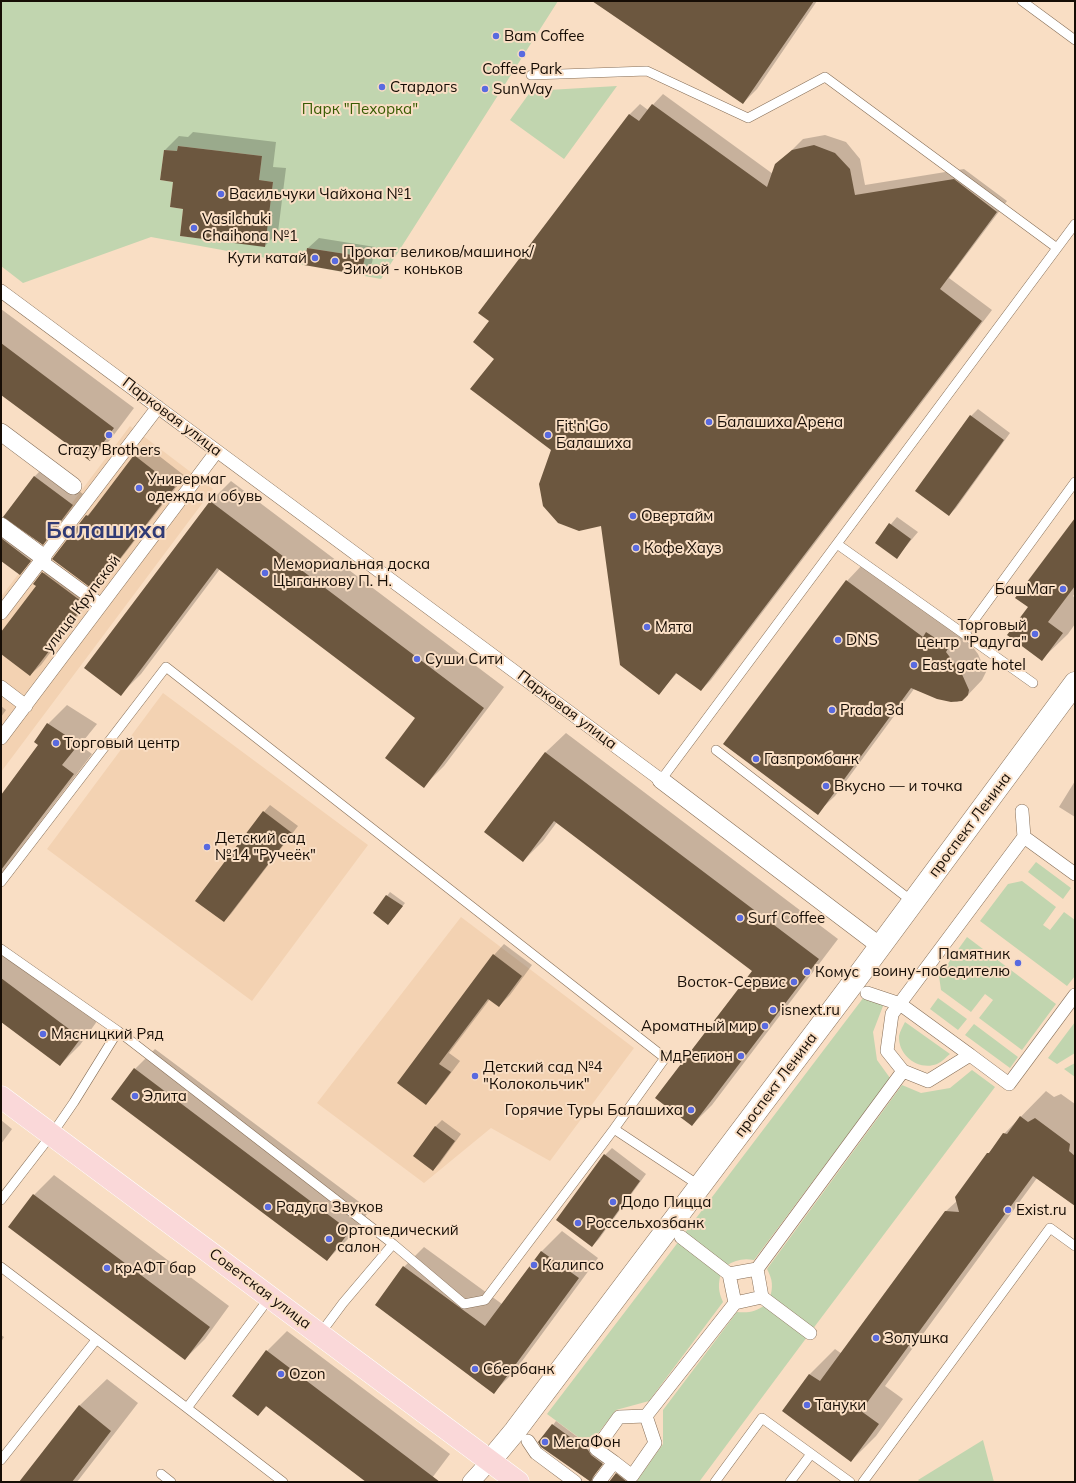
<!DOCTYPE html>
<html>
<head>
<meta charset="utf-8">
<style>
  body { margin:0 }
  #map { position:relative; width:1076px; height:1483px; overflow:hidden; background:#f9dec4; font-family:Mulish,sans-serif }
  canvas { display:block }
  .frame { position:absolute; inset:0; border:2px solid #160d05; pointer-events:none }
</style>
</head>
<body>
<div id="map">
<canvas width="1076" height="1483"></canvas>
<div class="frame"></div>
</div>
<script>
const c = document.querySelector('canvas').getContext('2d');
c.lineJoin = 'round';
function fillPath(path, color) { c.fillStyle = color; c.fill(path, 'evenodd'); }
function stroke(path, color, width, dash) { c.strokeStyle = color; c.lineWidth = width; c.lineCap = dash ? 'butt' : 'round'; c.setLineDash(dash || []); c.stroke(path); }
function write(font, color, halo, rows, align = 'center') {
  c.font = font + ' Mulish,sans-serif'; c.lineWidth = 4; c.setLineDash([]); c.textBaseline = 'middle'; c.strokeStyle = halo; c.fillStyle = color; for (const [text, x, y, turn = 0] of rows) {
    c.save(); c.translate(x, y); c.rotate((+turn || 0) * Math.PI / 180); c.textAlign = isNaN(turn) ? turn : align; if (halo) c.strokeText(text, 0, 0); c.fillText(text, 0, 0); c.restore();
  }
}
const built = new Path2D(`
  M 130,426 L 213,489 L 1,772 L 1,597 Z
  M 163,693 L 368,845 L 252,1001 L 47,849 Z
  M 461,917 L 634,1048 L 550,1161 L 491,1128 L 424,1183 L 317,1103 Z`);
const green = new Path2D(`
  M 1,1 L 558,1 L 381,279 L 151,237 L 23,283 L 1,266 ZM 178,146 L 262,156 L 259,180 L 273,182 L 265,246 L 180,236 L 183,209 L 170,207 L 173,182 L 160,180 L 164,150 L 177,151 ZM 307,248 L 365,257 L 361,275 L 304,265 Z
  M 617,86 L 564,159 L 510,120 L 531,91 Z
  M 1036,862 L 1071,888 L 1063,899 L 1028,872 Z
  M 1022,881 L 1056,907 L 1043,925 L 1050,930 L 1064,912 L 1075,920 L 1075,976 L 1067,986 L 980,921 L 1008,884 Z
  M 967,937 L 1056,1004 L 1022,1050 L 979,1018 L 993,1000 L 985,994 L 971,1012 L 941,990 L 939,976 Z
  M 867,993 L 883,1006 L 873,1032 L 877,1060 L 890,1078 L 754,1260 C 743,1258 735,1260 726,1266 L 684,1234 Z
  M 938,998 L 967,1019 L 958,1030 L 930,1009 Z
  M 905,1022 L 950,1054 C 946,1057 942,1062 937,1064 C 919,1071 898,1056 899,1036 C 900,1031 903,1026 905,1022 Z
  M 1075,1022 L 1075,1053 L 1057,1064 L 1048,1058 Z
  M 974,1024 L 1018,1057 L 1010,1068 L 965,1035 Z
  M 1075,1063 L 1075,1077 L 1064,1069 Z
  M 972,1070 L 995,1087 L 812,1330 L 770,1298 C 773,1287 773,1280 767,1269 L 902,1085 L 921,1093 L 950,1088 Z
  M 679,1241 L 721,1273 C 718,1284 718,1291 723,1302 L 649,1401 L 616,1410 L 589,1445 L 547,1414 Z
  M 765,1305 L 807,1337 L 699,1482 L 639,1482 L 637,1481 L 663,1444 L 663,1410 L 737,1312 C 749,1313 755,1312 765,1305 Z
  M 983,1440 L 994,1482 L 920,1482 L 918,1480 Z`);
const shadow = new Path2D(`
  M 594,1 L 817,1 L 757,89 L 743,103 Z
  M 663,94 L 773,174 L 784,158 L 803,139 L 825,135 L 846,142 L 860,159 L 865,185 L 964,169 L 1007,201 L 949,278 L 992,310 L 711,680 L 701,690 L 678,672 L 659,693 L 602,525 L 552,450 L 496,359 L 490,321 L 480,313 L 630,114 L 640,104 L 648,110 Z
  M 193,132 L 276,142 L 273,167 L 286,168 L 278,232 L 265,246 L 184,208 L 165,150 L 179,136 L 188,137 Z
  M 319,238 L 375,247 L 372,263 L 361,274 L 308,248 Z
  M 1,309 L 134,408 L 110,440 L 90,460 L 1,393 Z
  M 978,409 L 1010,433 L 956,508 L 949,515 L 971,416 Z
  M 145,445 L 185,476 L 105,579 L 95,589 L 87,516 L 97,505 L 135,456 Z
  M 45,466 L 83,494 L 53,533 L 43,543 L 34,477 Z
  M 231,481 L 504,687 L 444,766 L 424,786 L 417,717 L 220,569 L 141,674 L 121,694 L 86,668 L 211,501 Z
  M 897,517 L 918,532 L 897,557 L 876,542 Z
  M 1075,519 L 1075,593 L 1073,596 L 1075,598 L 1075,624 L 1068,634 L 1042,659 L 1029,607 Z
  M 1,523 L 38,552 L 20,574 L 1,559 Z
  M 54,562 L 95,593 L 41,665 L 30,675 L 1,653 L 1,633 L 37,586 L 34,584 Z
  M 864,563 L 963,634 L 978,654 L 986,672 L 982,680 L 965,698 L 957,702 L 937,698 L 914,689 L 835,796 L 817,813 L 847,581 Z
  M 67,705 L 97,724 L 80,745 L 92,754 L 1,874 L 1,796 L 39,744 L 48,724 Z
  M 1,706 L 6,710 L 1,717 Z
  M 566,733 L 838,939 L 712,1105 L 692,1125 L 754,971 L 557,822 L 543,841 L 523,861 L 486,832 L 546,752 Z
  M 1075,781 L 1075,817 L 1059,807 Z
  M 270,805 L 298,826 L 231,914 L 224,921 L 264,812 Z
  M 390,892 L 405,903 L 388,924 L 374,913 Z
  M 1,943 L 100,1017 L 80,1045 L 60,1065 L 1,1021 Z
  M 504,944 L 532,965 L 510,995 L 499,1006 L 490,999 L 449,1053 L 460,1061 L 436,1093 L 426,1104 L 398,1083 L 494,955 Z
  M 155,1049 L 370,1210 L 347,1240 L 327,1260 L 135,1069 Z
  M 1046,1091 L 1054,1097 L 1061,1094 L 1075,1104 L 1075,1205 L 1037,1178 L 885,1386 L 903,1399 L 876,1436 L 851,1461 L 783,1411 L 810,1374 L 835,1349 L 842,1354 L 946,1211 L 957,1201 L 988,1154 L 1004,1134 Z
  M 1,1120 L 12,1129 L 1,1144 Z
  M 442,1120 L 461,1134 L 440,1163 L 433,1170 L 435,1127 Z
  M 612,1148 L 646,1174 L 599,1239 L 592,1246 L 605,1155 Z
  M 54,1175 L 229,1306 L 205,1339 L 185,1359 L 9,1227 L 34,1195 Z
  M 562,1231 L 598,1258 L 514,1372 L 494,1392 L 376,1305 L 404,1267 L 424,1247 L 502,1304 L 542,1251 Z
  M 287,1331 L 450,1454 L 429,1482 L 367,1482 L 267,1406 L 258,1415 L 267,1351 Z
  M 1,1335 L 4,1337 L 1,1342 Z
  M 107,1379 L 138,1403 L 77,1482 L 20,1482 L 79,1406 Z
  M 556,1421 L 591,1447 L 605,1460 L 595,1473 L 594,1479 L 591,1482 L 542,1446 L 540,1442 Z
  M 619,1471 L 631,1480 L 639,1482 L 610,1482 Z`);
const building = new Path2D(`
  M 592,1 L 814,1 L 743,104 Z
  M 652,104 L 767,187 L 775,164 L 792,150 L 814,145 L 835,153 L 850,169 L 855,195 L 954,179 L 997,212 L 940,289 L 982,321 L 701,691 L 676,673 L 659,695 L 620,665 L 601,526 L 579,531 L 558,523 L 543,506 L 539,484 L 551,450 L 470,389 L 494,359 L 473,342 L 489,321 L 478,313 L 629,114 L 639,121 Z
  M 178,146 L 262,156 L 259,180 L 273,182 L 265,247 L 180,236 L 183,209 L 170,207 L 173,182 L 160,180 L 164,150 L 177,151 Z
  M 307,248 L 365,257 L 361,275 L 304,265 Z
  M 1,343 L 114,428 L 90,461 L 1,395 Z
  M 970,415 L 1004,440 L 949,516 L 915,491 Z
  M 134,455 L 175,487 L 95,591 L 52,559 L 86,515 L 88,516 Z
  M 34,476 L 73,505 L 43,545 L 3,517 Z
  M 210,501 L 484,708 L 424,788 L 385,758 L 415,718 L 217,568 L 121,696 L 84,668 Z
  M 1075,518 L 1075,586 L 1048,622 L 1063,633 L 1042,661 L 1007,635 L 1028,607 L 1015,598 Z
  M 889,523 L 911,539 L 897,559 L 875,543 Z
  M 1,538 L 31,561 L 20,575 L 1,561 Z
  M 42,572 L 85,604 L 30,676 L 1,654 L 1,632 L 36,586 L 33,584 Z
  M 846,580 L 923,637 L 926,632 L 949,647 L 946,652 L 961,672 L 969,690 L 968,695 L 962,701 L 951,702 L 937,699 L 911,688 L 818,815 L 723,744 Z
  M 47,723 L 79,744 L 62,765 L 74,774 L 1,870 L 1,795 L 38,745 L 34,742 Z
  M 545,752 L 819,959 L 692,1126 L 655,1098 L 752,971 L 554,821 L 523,862 L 484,832 Z
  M 263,811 L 292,833 L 224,922 L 195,901 Z
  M 386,895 L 403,906 L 388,925 L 373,913 Z
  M 493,954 L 522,976 L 499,1007 L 488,999 L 439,1064 L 451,1072 L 426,1105 L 397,1083 Z
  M 1,978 L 81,1038 L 60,1066 L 1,1022 Z
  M 134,1068 L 350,1231 L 327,1261 L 111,1099 Z
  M 1020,1116 L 1028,1122 L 1035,1118 L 1070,1144 L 1069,1151 L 1075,1156 L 1075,1206 L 1033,1176 L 861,1411 L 879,1424 L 851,1462 L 782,1411 L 809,1374 L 820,1381 L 945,1211 L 959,1212 L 955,1197 L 987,1153 L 989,1153 L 1003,1133 L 1007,1134 Z
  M 435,1126 L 455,1141 L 433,1171 L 413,1156 Z
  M 604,1154 L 640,1181 L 592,1247 L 556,1220 Z
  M 33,1194 L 210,1327 L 185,1360 L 8,1227 Z
  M 541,1251 L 579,1278 L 494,1394 L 375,1305 L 403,1266 L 485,1326 Z
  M 266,1350 L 440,1482 L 366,1482 L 266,1406 L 258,1416 L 232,1396 Z
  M 79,1405 L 111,1431 L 72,1482 L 19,1482 Z
  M 552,1424 L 588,1450 L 591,1455 L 603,1464 L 593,1477 L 591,1482 L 541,1447 L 538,1442 Z
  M 616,1473 L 627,1482 L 609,1482 Z`);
const service = new Path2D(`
  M 1022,1 L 1075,40
  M 531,75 L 647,71 L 748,118 L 825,77 L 1057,248
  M 837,544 L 964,634
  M 1033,683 L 964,634 L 1075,482
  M 716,750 L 913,902
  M 661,780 L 1075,224
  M 1,882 L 166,667 L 665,1058 L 614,1129 L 485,1300 L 464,1304 L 393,1244 L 118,1031 L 1,949
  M 614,1129 L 700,1186
  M 1,1200 L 52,1134 L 74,1102 L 118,1031
  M 1,1267 L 187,1408 L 270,1297
  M 320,1334 L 343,1303 L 393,1244
  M 187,1408 L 283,1482
  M 1,1460 L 96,1340
  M 161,1474 L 171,1482
  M 715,1482 L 762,1418 L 850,1482
  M 790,1482 L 811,1454
  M 863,1482 L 1050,1228 L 1075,1246`);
const pedestrian = new Path2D(`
  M 1,291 L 661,780
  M 41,561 L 101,605
  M 1,613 L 158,407
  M 1,687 L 26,706
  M 1,738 L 217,451
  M 1022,811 L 1024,837
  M 1075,874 L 1024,837 L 892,1014 L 887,1051 L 903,1071 L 928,1081 L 970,1055 L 1009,1084 L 1075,995
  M 867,993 L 900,1004 L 970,1055
  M 681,1237 L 729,1274
  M 757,1269 L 903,1071
  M 762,1297 L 810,1333
  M 528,1441 L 536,1453 L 575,1482
  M 614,1462 L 632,1476 L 655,1443 L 646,1416
  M 599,1482 L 614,1462 L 596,1449 L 619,1417 L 646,1416 L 735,1303 L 762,1297 L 757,1269 L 729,1274 L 735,1303`);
const minor = new Path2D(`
  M 1,432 L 73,486
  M 1,526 L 43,557
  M 661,780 L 880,946
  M 471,1482 L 490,1461`);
const secondary = new Path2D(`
  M 490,1461 L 515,1431 L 853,983 L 1075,683`);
const primary = new Path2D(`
  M 1,1097 L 518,1482`);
const markers = [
  [496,36,4,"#596ae0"],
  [522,54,4,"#596ae0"],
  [382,87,4,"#596ae0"],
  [485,89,4,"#596ae0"],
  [221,194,4,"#596ae0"],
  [194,228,4,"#596ae0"],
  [315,258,4,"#596ae0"],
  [335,261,4,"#596ae0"],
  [709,422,4,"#596ae0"],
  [109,435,4,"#596ae0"],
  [548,435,4,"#596ae0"],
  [139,488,4,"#596ae0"],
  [633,516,4,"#596ae0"],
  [636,548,4,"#596ae0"],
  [265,573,4,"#596ae0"],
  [1063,589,4,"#596ae0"],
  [647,627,4,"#596ae0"],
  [1035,634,4,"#596ae0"],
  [838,640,4,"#596ae0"],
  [417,659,4,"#596ae0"],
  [914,665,4,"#596ae0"],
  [832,710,4,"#596ae0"],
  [56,743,4,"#596ae0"],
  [756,759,4,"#596ae0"],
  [826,786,4,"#596ae0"],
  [207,847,4,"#596ae0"],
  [740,918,4,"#596ae0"],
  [1018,963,4,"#596ae0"],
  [807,972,4,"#596ae0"],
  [794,982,4,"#596ae0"],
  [773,1010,4,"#596ae0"],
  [765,1026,4,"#596ae0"],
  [43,1034,4,"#596ae0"],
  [741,1056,4,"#596ae0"],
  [475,1076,4,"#596ae0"],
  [135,1096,4,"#596ae0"],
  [691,1110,4,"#596ae0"],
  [613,1202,4,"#596ae0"],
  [268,1207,4,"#596ae0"],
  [1008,1210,4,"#596ae0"],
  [578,1223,4,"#596ae0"],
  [329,1239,4,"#596ae0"],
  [534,1265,4,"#596ae0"],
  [107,1268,4,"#596ae0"],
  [876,1338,4,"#596ae0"],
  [475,1369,4,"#596ae0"],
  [281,1374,4,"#596ae0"],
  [807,1405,4,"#596ae0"],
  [545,1442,4,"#596ae0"]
];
const poiNames = [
  ["Bam Coffee",504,36],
  ["Coffee Park",522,69,"center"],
  ["Стардогs",390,87],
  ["SunWay",493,89],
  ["Васильчуки Чайхона №1",229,194],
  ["Vasilchuki",202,219],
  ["Chaihona №1",202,236],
  ["Прокат великов/машинок/",343,252],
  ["Зимой - коньков",343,269],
  ["Кути катай",307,258,"right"],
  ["Балашиха Арена",717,422],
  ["Fit'n'Go",556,426],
  ["Балашиха",556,443],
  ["Crazy Brothers",109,450,"center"],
  ["Универмаг",147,479],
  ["одежда и обувь",147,496],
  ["Овертайм",641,516],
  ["Кофе Хауз",644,548],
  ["Мемориальная доска",273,564],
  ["Цыганкову П. Н.",273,581],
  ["БашМаг",1055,589,"right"],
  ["Торговый",1027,625,"right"],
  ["центр \"Радуга\"",1027,642,"right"],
  ["Мята",655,627],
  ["DNS",846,640],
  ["Суши Сити",425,659],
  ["East gate hotel",922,665],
  ["Prada 3d",840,710],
  ["Торговый центр",64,743],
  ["Газпромбанк",764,759],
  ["Вкусно — и точка",834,786],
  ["Детский сад",215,838],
  ["№14 \"Ручеёк\"",215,855],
  ["Surf Coffee",748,918],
  ["Памятник",1010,954,"right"],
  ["воину-победителю",1010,971,"right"],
  ["Комус",815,972],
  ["Восток-Сервис",786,982,"right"],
  ["isnext.ru",781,1010],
  ["Ароматный мир",757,1026,"right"],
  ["Мясницкий Ряд",51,1034],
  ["МдРегион",733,1056,"right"],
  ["Детский сад №4",483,1067],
  ["\"Колокольчик\"",483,1084],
  ["Элита",143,1096],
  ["Горячие Туры Балашиха",683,1110,"right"],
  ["Додо Пицца",621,1202],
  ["Радуга Звуков",276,1207],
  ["Exist.ru",1016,1210],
  ["Россельхозбанк",586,1223],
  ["Ортопедический",337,1230],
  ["салон",337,1247],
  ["Калипсо",542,1265],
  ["крАФТ бар",115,1268],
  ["Золушка",884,1338],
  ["Сбербанк",483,1369],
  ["Ozon",289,1374],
  ["Тануки",815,1405],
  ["МегаФон",553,1442]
];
const parkNames = [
  ["Парк \"Пехорка\"",360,109]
];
const streetNames = [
  ["Парковая улица",172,417,37],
  ["улица Крупской",82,604,-53],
  ["Парковая улица",567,710,37],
  ["проспект Ленина",970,825,-53],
  ["проспект Ленина",776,1085,-53],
  ["Советская улица",260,1289,37]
];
const townNames = [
  ["Балашиха",106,531]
];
fillPath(built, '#f3d2b2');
fillPath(green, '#c1d5af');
fillPath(shadow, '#0003');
fillPath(building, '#6c573f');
stroke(service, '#866e57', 10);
stroke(pedestrian, '#866e57', 14);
stroke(minor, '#866e57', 18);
stroke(secondary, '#866e57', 23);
stroke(primary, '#fff', 23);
stroke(service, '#fff', 9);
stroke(pedestrian, '#fff', 13);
stroke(minor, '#fff', 17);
stroke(secondary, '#fff', 22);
stroke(primary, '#fad8d9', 22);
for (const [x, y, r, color] of markers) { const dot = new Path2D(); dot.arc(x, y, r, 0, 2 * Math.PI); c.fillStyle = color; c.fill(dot); stroke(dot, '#f9dec4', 1.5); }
write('15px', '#160d05', '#f9dec4', poiNames, 'left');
write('15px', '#385b02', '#f9dec4', parkNames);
write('15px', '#160d05', '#f9dec4', streetNames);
write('bold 23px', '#303a75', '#f9dec4', townNames);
</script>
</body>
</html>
